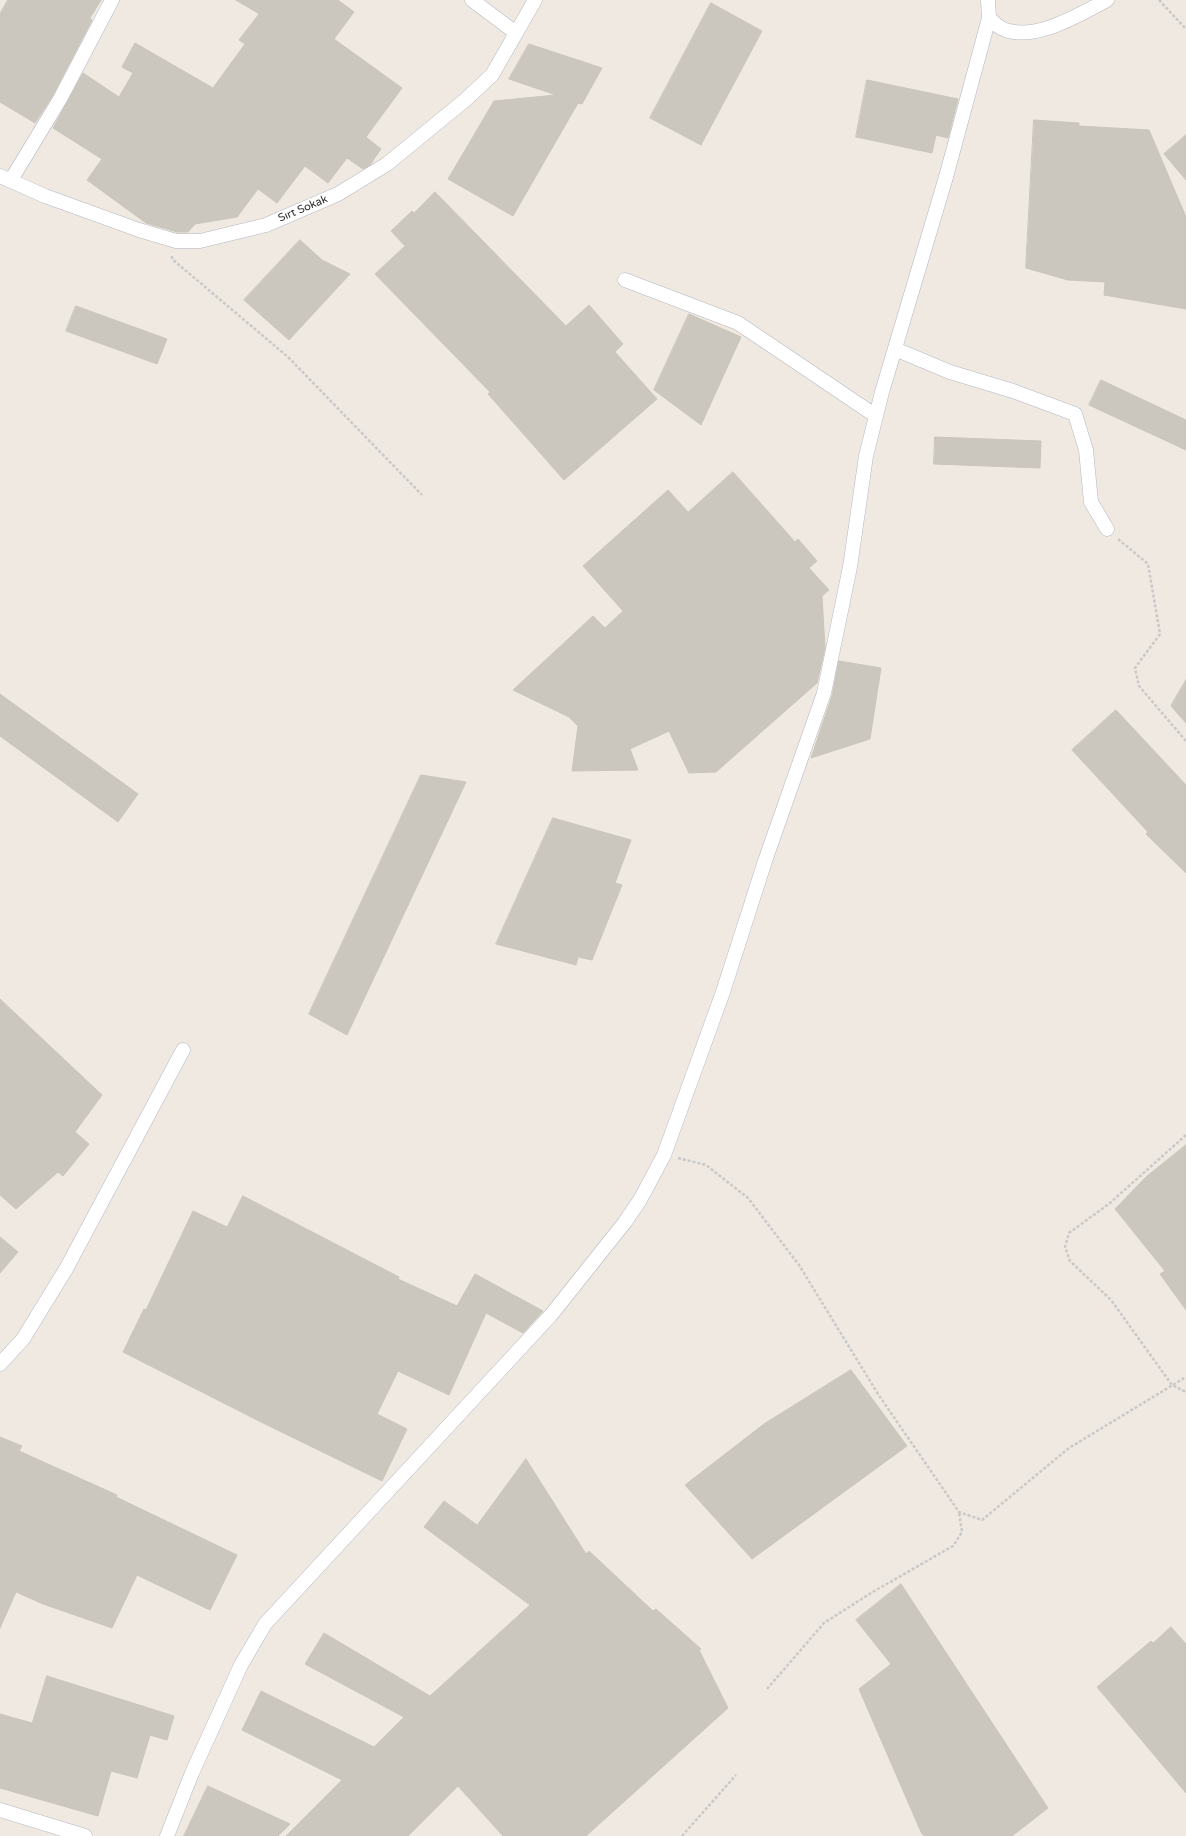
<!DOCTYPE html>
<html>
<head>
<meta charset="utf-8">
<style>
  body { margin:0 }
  canvas { display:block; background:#efe9e1 }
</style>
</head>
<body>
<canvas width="1186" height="1836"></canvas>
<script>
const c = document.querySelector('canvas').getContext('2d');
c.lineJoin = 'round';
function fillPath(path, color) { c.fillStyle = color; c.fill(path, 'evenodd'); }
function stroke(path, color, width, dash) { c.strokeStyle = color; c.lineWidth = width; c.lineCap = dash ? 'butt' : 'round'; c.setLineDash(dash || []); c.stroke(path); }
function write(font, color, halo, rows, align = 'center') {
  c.font = font + ' "Varela Round",sans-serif'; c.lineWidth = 4; c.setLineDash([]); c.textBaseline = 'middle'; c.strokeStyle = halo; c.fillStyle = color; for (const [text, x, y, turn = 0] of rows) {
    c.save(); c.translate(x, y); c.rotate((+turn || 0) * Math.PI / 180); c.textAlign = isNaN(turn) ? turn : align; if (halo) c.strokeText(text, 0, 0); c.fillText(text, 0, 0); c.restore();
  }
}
const building = new Path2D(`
  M 8,0 L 101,0 L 90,18 L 92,20 L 53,95 L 35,123 L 0,102 L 0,14 Z
  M 236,0 L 338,0 L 354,12 L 334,39 L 402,88 L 366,137 L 381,149 L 370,165 L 363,169 L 347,158 L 328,183 L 305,166 L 277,203 L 258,189 L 237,217 L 195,224 L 188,232 L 177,232 L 146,223 L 87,180 L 102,159 L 53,128 L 83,73 L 119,97 L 133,73 L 122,67 L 135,43 L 213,88 L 245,44 L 239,40 L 259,14 Z
  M 711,3 L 762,31 L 701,145 L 650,118 Z
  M 529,44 L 602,68 L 582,104 L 578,103 L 513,216 L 448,179 L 494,101 L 556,95 L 509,79 Z
  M 867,80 L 958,99 L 948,138 L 936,135 L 932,153 L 856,137 Z
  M 1034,120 L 1079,123 L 1079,126 L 1149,130 L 1186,217 L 1186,309 L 1104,295 L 1105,282 L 1068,280 L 1026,268 Z
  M 1186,135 L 1186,180 L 1164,154 Z
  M 435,192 L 566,326 L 589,305 L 623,344 L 615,352 L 657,399 L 564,480 L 488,394 L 490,392 L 375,274 L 405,246 L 391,231 L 412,211 L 414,213 Z
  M 300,240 L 322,260 L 350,274 L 289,340 L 244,300 Z
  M 76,306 L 167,339 L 157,364 L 66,331 Z
  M 689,314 L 741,337 L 701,425 L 654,390 Z
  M 1101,380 L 1186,420 L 1186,450 L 1089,405 Z
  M 935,437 L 1041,441 L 1040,468 L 934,464 Z
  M 733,472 L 795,542 L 798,539 L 817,561 L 809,568 L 829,590 L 822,596 L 825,648 L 817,683 L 716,772 L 689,773 L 669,731 L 630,749 L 638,770 L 572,771 L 578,726 L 569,717 L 513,690 L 593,616 L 605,628 L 623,611 L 583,566 L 668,490 L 688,512 Z
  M 839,661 L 881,668 L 870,739 L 811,758 L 832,696 Z
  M 1186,680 L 1186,723 L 1171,706 Z
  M 0,694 L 138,794 L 118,822 L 0,736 Z
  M 1116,710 L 1186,785 L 1186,873 L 1146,834 L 1148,832 L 1072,750 Z
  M 421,775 L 466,782 L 347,1035 L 309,1014 Z
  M 553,818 L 631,840 L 615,883 L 622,885 L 592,960 L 578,957 L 576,965 L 496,944 Z
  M 0,999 L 102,1095 L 75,1132 L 89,1144 L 63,1176 L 58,1172 L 16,1209 L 0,1195 Z
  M 1186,1145 L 1186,1310 L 1160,1274 L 1165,1271 L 1115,1209 L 1146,1177 Z
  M 243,1196 L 399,1277 L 398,1279 L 457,1306 L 475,1274 L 543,1311 L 523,1333 L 486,1313 L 449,1395 L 398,1371 L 377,1414 L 407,1429 L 382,1481 L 261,1422 L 123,1352 L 144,1309 L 146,1310 L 193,1211 L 227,1227 Z
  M 0,1237 L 18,1252 L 0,1273 Z
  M 851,1370 L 907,1446 L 752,1559 L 685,1485 L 764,1424 Z
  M 0,1437 L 22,1446 L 19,1451 L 117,1495 L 116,1497 L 237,1555 L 210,1610 L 137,1575 L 112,1628 L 43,1604 L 16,1592 L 0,1628 Z
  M 526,1459 L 586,1554 L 589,1551 L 653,1611 L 656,1609 L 701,1649 L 699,1650 L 728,1708 L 586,1836 L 503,1836 L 458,1786 L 408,1836 L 286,1836 L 342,1780 L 242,1730 L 261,1691 L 374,1747 L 404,1717 L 305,1664 L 324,1633 L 430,1696 L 530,1605 L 424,1527 L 444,1501 L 477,1525 Z
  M 901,1584 L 1048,1808 L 1012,1836 L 924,1836 L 921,1832 L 859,1689 L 891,1664 L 856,1620 Z
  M 1171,1627 L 1186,1644 L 1186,1793 L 1097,1687 L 1151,1641 L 1153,1643 Z
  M 47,1676 L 174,1716 L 167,1740 L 150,1735 L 137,1778 L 111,1771 L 98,1816 L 0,1788 L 0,1714 L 32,1723 Z
  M 208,1786 L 290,1824 L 278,1836 L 184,1836 Z`);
const path = new Path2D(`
  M 1159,0 L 1186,29
  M 172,256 L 172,259 L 288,357 L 422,495
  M 1118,539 L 1148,564 L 1160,634 L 1135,668 L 1139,686 L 1186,741
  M 1186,1135 L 1110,1203 L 1069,1233 L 1065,1247 L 1070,1261 L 1111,1300 L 1172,1385 L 1186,1392
  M 678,1158 L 706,1165 L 748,1198 L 799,1265 L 878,1394 L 959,1512 L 982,1520 L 1069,1448 L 1186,1377
  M 767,1689 L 824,1623 L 871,1593 L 953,1546 L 962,1532 L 959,1512
  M 682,1836 L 736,1775`);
const minor = new Path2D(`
  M 472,0 L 516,33
  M 989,18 C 993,21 997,26 1001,28 C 1032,44 1080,14 1107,0
  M 0,176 L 45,196 L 139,230 L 176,241 L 200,241 L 266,225 L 338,194 L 387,164 L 464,101 L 492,75 L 535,0
  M 11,180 L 60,99 L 112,0
  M 625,280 L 738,323 L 876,416
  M 895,349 L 950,372 L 1013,391 L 1075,414 L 1086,450 L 1091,502 L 1107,529
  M 0,1364 L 23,1339 L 66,1269 L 183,1050
  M 0,1810 L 85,1836
  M 167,1836 L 192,1773 L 241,1665 L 265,1624 L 551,1315 L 625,1222 L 640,1200 L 664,1155 L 723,992 L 765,861 L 824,693 L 850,567 L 866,456 L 882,392 L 946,177 L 989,18 L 988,0`);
const streetNames = [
  ["Sırt Sokak",303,209,-23]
];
fillPath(building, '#cbc7bf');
stroke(building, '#cbc5ba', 1);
stroke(minor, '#b4b7c1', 15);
stroke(path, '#c9c9c9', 2.5, [3, 2]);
stroke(minor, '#fff', 14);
write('11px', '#2e2e2e', '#fff', streetNames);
</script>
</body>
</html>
